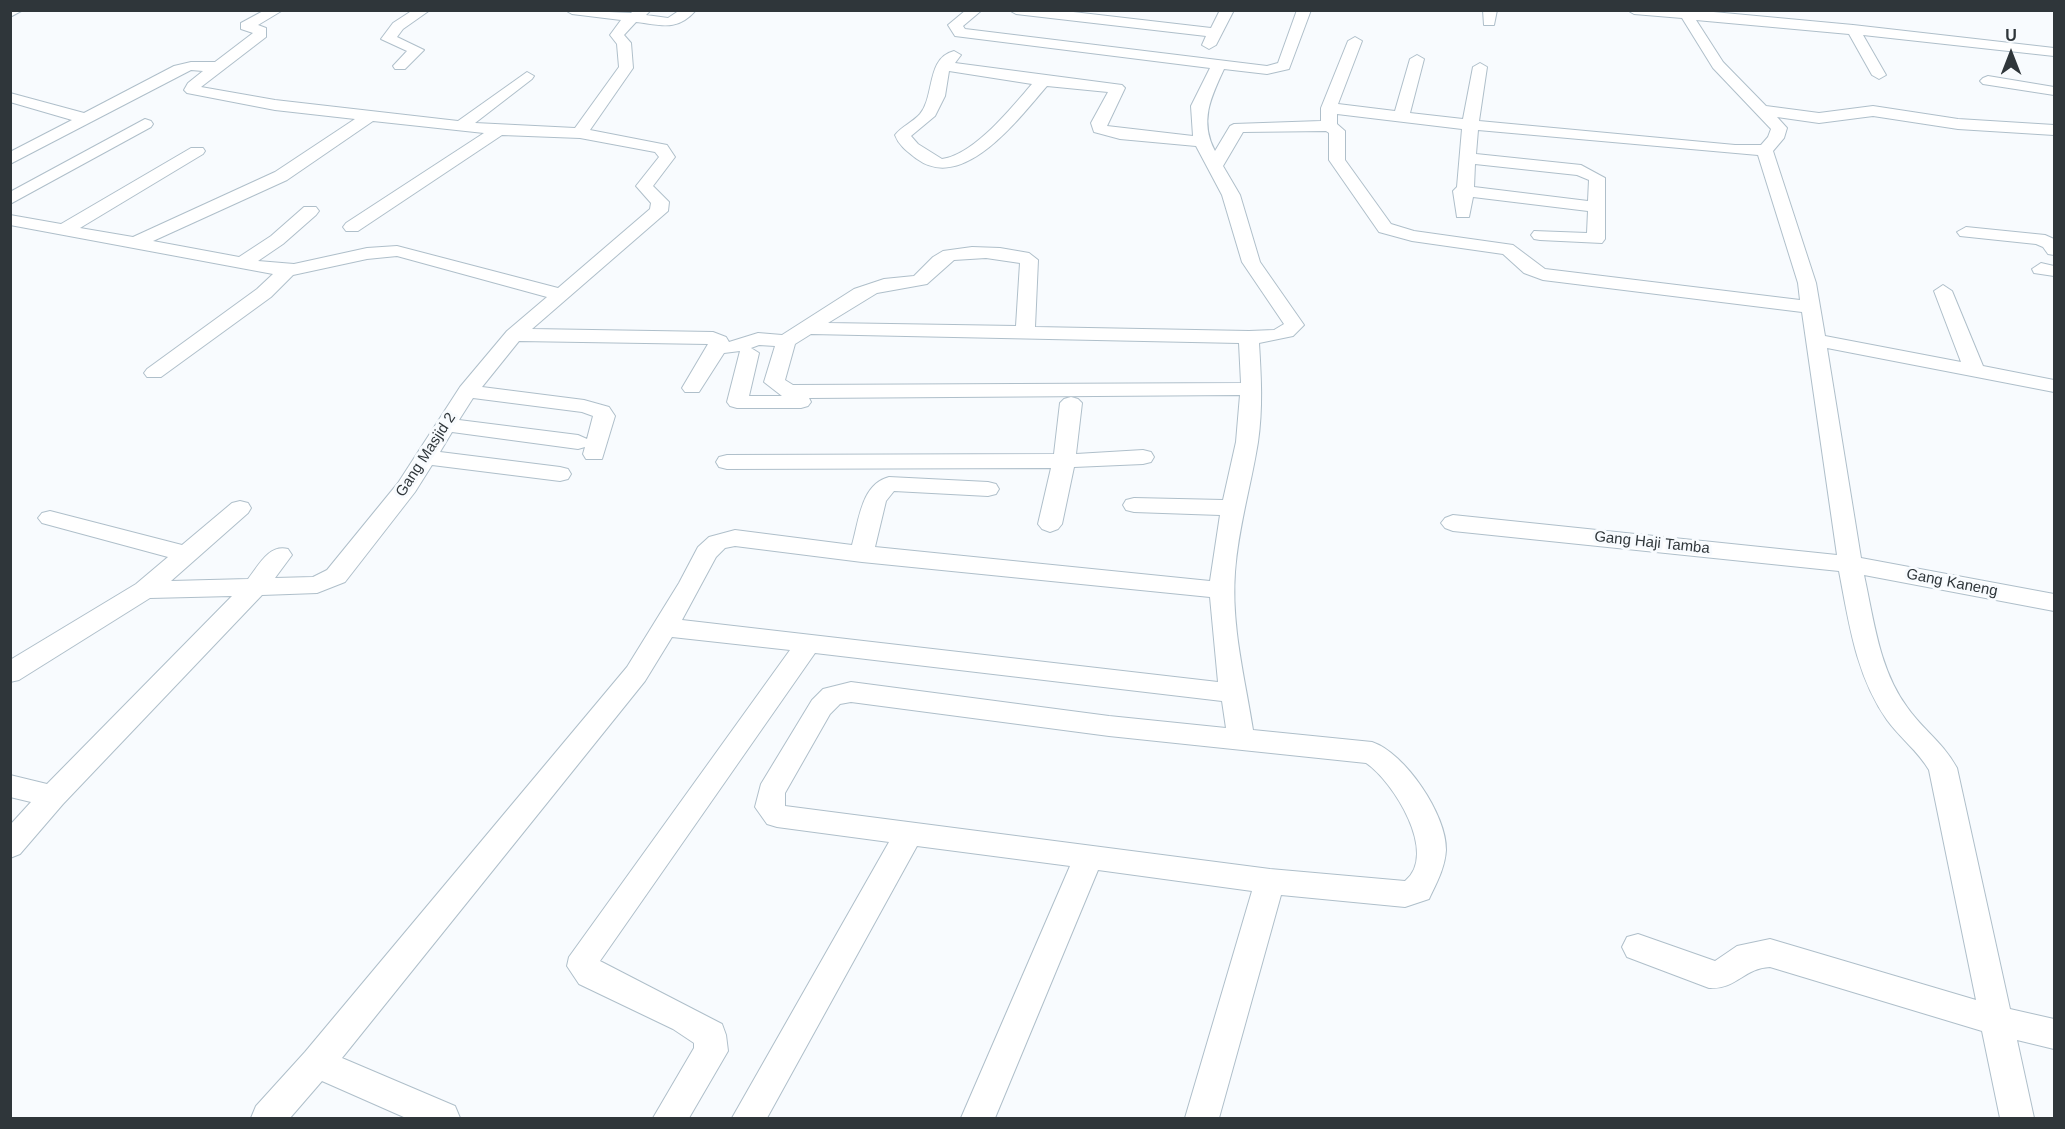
<!DOCTYPE html>
<html>
<head>
<meta charset="utf-8">
<style>
  body { margin:0 }
  #map { position:relative; width:2065px; height:1129px; overflow:hidden; background:#f8fbfe; font-family:Arial,sans-serif }
  canvas { display:block }
  .frame { position:absolute; inset:0; border:12px solid #2f363a; pointer-events:none }
  .north { position:absolute; left:1981px; top:24px; width:60px; height:60px; -webkit-text-stroke:4px #f8fbfe; paint-order:stroke; rotate:0deg; font-size:16px; font-weight:700; line-height:24px; text-align:center; color:#2f363a }
  .north::after { content:''; display:block; margin:auto; width:21px; height:27px; background:#2f363a; clip-path:polygon(50% 0,100% 100%,50% 72%,0 100%) }
</style>
</head>
<body>
<div id="map">
<canvas width="2065" height="1129"></canvas>
<div class="frame"></div>
<div class="north">U</div>
</div>
<script>
const c = document.querySelector('canvas').getContext('2d');
c.lineJoin = 'round';
function stroke(path, color, width, dash) { c.strokeStyle = color; c.lineWidth = width; c.lineCap = dash ? 'butt' : 'round'; c.setLineDash(dash || []); c.stroke(path); }
function fillPath(path, color) { c.fillStyle = color; c.fill(path, 'evenodd'); }
function write(font, color, halo, rows, align = 'center') {
  c.font = font + ' Arial,sans-serif'; c.lineWidth = 6; c.setLineDash([]); c.textBaseline = 'middle'; c.strokeStyle = halo; c.fillStyle = color; for (const [text, x, y, turn = 0] of rows) {
    c.save(); c.translate(x, y); c.rotate((+turn || 0) * Math.PI / 180); c.textAlign = isNaN(turn) ? turn : align; if (halo) c.strokeText(text, 0, 0); c.fillText(text, 0, 0); c.restore();
  }
}
const minor = new Path2D(`
  M 10,10 L 23,10 L 10,17 Z
  M 265,10 L 283,10 L 258,25 L 266,28 L 266,37 L 201,87 L 275,100 L 458,121 L 527,72 L 534,76 L 532,79 L 475,123 L 575,128 L 619,67 L 617,44 L 610,35 L 621,20 L 572,14 L 565,10 L 631,13 L 634,10 L 651,10 L 646,15 L 668,18 L 680,10 L 696,10 C 677,32 661,25 636,22 L 624,35 L 631,43 L 633,68 L 590,130 L 667,145 L 675,157 L 653,186 L 669,202 L 668,211 L 532,329 L 713,332 L 726,337 L 729,342 L 758,333 L 782,335 L 854,289 L 884,279 L 914,276 L 933,257 L 943,251 L 972,247 L 1000,248 L 1029,253 L 1038,260 L 1035,327 L 1249,331 L 1274,330 L 1284,324 L 1242,262 L 1222,195 L 1196,146 L 1120,139 L 1094,132 L 1091,123 L 1108,92 L 1047,86 C 1019,118 964,193 917,159 C 908,152 899,146 895,135 C 902,126 913,122 920,114 C 935,96 926,58 954,51 L 961,55 L 955,63 L 1122,85 L 1125,88 L 1107,126 L 1193,136 L 1191,106 L 1210,68 L 955,36 L 948,25 L 966,10 L 982,10 L 963,26 L 965,29 L 1267,66 L 1278,63 L 1297,10 L 1311,10 L 1289,69 L 1267,74 L 1224,69 C 1211,97 1199,121 1215,151 L 1230,126 L 1234,124 L 1321,121 L 1321,108 L 1348,41 L 1355,37 L 1362,41 L 1338,104 L 1395,111 L 1410,59 L 1417,55 L 1424,59 L 1410,113 L 1463,119 L 1473,67 L 1480,63 L 1487,67 L 1479,121 L 1735,145 L 1761,145 L 1768,137 L 1771,129 L 1713,68 L 1682,18 L 1634,14 L 1627,10 L 1692,10 L 1853,25 L 2054,48 L 2054,56 L 1863,35 L 1886,75 L 1879,79 L 1872,75 L 1849,34 L 1696,20 L 1723,62 L 1766,106 L 1819,113 L 1873,106 L 1958,119 L 2054,125 L 2054,135 L 1958,129 L 1873,116 L 1819,123 L 1777,117 L 1787,128 L 1784,138 L 1773,151 L 1816,283 L 1825,336 L 1961,362 L 1934,291 L 1943,285 L 1952,291 L 1983,366 L 2054,380 L 2054,392 L 1827,348 L 1861,558 L 2054,594 L 2054,611 L 1864,575 C 1874,620 1879,669 1907,707 C 1923,730 1942,741 1957,768 L 2010,1009 L 2054,1019 L 2054,1049 L 2017,1040 L 2034,1118 L 2000,1118 L 1982,1031 L 1770,967 C 1744,968 1736,990 1709,988 L 1627,957 L 1622,947 L 1627,937 L 1638,934 L 1715,961 L 1737,946 L 1770,939 L 1976,1000 L 1929,770 C 1918,751 1900,738 1887,720 C 1856,676 1849,623 1839,571 L 1453,531 L 1445,528 L 1441,523 L 1445,518 L 1453,515 L 1837,555 L 1802,312 L 1543,280 L 1524,273 L 1503,254 L 1412,241 L 1379,232 L 1329,160 L 1329,133 L 1326,131 L 1243,132 L 1223,166 L 1240,195 L 1260,262 L 1304,325 L 1293,336 L 1259,343 C 1261,376 1263,408 1258,442 C 1251,486 1238,528 1235,572 C 1231,626 1245,678 1253,730 L 1372,742 C 1405,753 1447,815 1446,850 C 1445,868 1436,884 1429,899 L 1405,907 L 1281,895 L 1219,1118 L 1185,1118 L 1252,891 L 1098,870 L 995,1118 L 961,1118 L 1070,866 L 917,846 L 767,1118 L 732,1118 L 889,842 L 777,827 L 767,824 L 755,807 L 761,784 L 812,700 L 823,689 L 851,682 L 1109,716 L 1226,728 L 1222,701 L 815,653 L 600,961 L 722,1024 L 726,1035 L 728,1051 L 689,1118 L 653,1118 L 694,1048 L 694,1043 L 673,1029 L 579,984 L 567,966 L 569,957 L 790,650 L 672,637 L 645,681 L 342,1058 L 455,1106 L 460,1118 L 406,1118 L 322,1081 L 290,1118 L 251,1118 L 256,1106 L 305,1052 L 627,667 L 679,583 L 698,547 L 709,537 L 735,530 L 852,545 C 859,521 861,484 889,477 L 988,482 L 996,484 L 999,489 L 996,494 L 988,496 L 894,491 L 886,501 L 875,547 L 1210,581 L 1220,515 L 1134,512 L 1126,510 L 1123,505 L 1126,500 L 1134,498 L 1223,500 L 1236,442 L 1240,395 L 809,398 L 811,402 L 808,406 L 801,408 L 737,408 L 730,406 L 727,402 L 740,351 L 724,353 L 699,392 L 685,392 L 682,388 L 708,344 L 519,341 L 482,387 L 584,400 L 609,407 L 615,416 L 602,459 L 586,459 L 583,454 L 585,447 L 578,449 L 452,432 L 440,452 L 560,467 L 568,469 L 571,474 L 568,479 L 560,481 L 432,465 L 415,492 L 345,582 L 317,593 L 262,595 L 63,804 L 20,854 L 10,858 L 10,825 L 31,802 L 10,797 L 10,775 L 47,784 L 232,596 L 150,598 L 19,680 L 10,682 L 10,660 L 136,584 L 168,557 L 42,523 L 38,518 L 42,513 L 50,511 L 182,545 L 232,503 L 240,501 L 248,503 L 251,508 L 248,513 L 171,581 L 248,579 C 259,565 269,544 288,549 L 292,555 L 275,578 L 313,577 L 327,570 L 398,483 L 460,387 L 507,331 L 547,297 L 397,256 L 367,259 L 293,275 L 271,297 L 161,377 L 147,377 L 144,373 L 147,369 L 257,289 L 273,274 L 10,225 L 10,215 L 61,224 L 191,148 L 203,148 L 205,151 L 203,154 L 80,228 L 133,237 L 275,172 L 355,119 L 275,110 L 187,93 L 184,90 L 188,83 L 203,71 L 191,70 L 10,164 L 10,152 L 72,120 L 10,102 L 10,93 L 84,113 L 174,66 L 191,62 L 215,62 L 253,33 L 241,29 L 241,23 ZM 949,71 L 1032,84 C 1012,107 974,155 942,159 L 918,144 L 911,136 L 935,116 L 945,96 ZM 1337,114 L 1462,129 L 1457,187 L 1453,191 L 1457,217 L 1469,217 L 1473,197 L 1588,211 L 1587,233 L 1534,231 L 1531,235 L 1534,239 L 1540,240 L 1602,243 L 1605,239 L 1605,178 L 1581,165 L 1476,154 L 1478,130 L 1758,155 L 1798,283 L 1800,300 L 1545,269 L 1513,245 L 1414,231 L 1391,224 L 1345,160 L 1345,131 L 1337,124 ZM 373,121 L 484,133 L 346,223 L 343,227 L 346,231 L 358,231 L 502,135 L 580,138 L 655,152 L 659,157 L 636,186 L 651,203 L 650,209 L 558,288 L 397,246 L 367,248 L 294,264 L 258,261 L 283,244 L 316,215 L 319,211 L 316,207 L 304,207 L 271,236 L 239,257 L 153,241 L 287,180 ZM 1475,164 L 1577,175 L 1589,180 L 1588,201 L 1474,187 ZM 986,258 L 1020,263 L 1016,326 L 828,323 L 877,293 L 927,284 L 954,260 ZM 811,334 L 1239,343 L 1241,383 L 793,385 L 785,380 L 795,344 ZM 759,345 L 775,346 L 764,382 L 782,396 L 749,396 L 759,353 L 751,348 ZM 473,398 L 582,412 L 593,416 L 587,439 L 578,435 L 459,420 ZM 735,546 L 862,562 L 1210,597 L 1218,682 L 682,620 L 716,557 L 725,548 ZM 851,702 L 1109,736 L 1366,763 C 1393,781 1439,854 1405,881 L 1270,869 L 785,806 L 785,793 L 830,714 L 840,704 Z
  M 413,10 L 430,10 L 403,29 L 397,37 L 424,50 L 405,69 L 395,69 L 393,66 L 407,51 L 381,39 L 393,23 Z
  M 1009,10 L 1056,10 L 1211,28 L 1220,10 L 1234,10 L 1216,45 L 1209,49 L 1202,45 L 1206,36 L 1016,14 Z
  M 1483,10 L 1497,10 L 1494,25 L 1484,25 Z
  M 1988,76 L 2054,87 L 2054,95 L 1983,84 L 1980,81 L 1983,78 Z
  M 145,119 L 151,121 L 153,124 L 151,127 L 10,204 L 10,192 Z
  M 1966,227 L 2045,235 L 2054,239 L 2054,255 L 2048,254 L 2043,247 L 2036,244 L 1960,236 L 1957,232 Z
  M 2041,263 L 2054,266 L 2054,276 L 2034,273 L 2032,269 Z
  M 1071,397 L 1078,399 L 1082,403 L 1076,454 L 1143,450 L 1151,452 L 1154,457 L 1151,462 L 1143,464 L 1074,467 L 1062,524 L 1058,529 L 1050,532 L 1042,529 L 1038,524 L 1051,468 L 727,469 L 719,467 L 716,462 L 719,457 L 727,455 L 1054,454 L 1060,403 L 1064,399 Z`);
const streetNames = [
  ["Gang Masjid 2",426,455,-57],
  ["Gang Haji Tamba",1652,543,6],
  ["Gang Kaneng",1952,583,11]
];
stroke(minor, '#afbfca', 2);
fillPath(minor, '#fff');
write('15px', '#2f363a', '#f8fbfe', streetNames);
</script>
</body>
</html>
